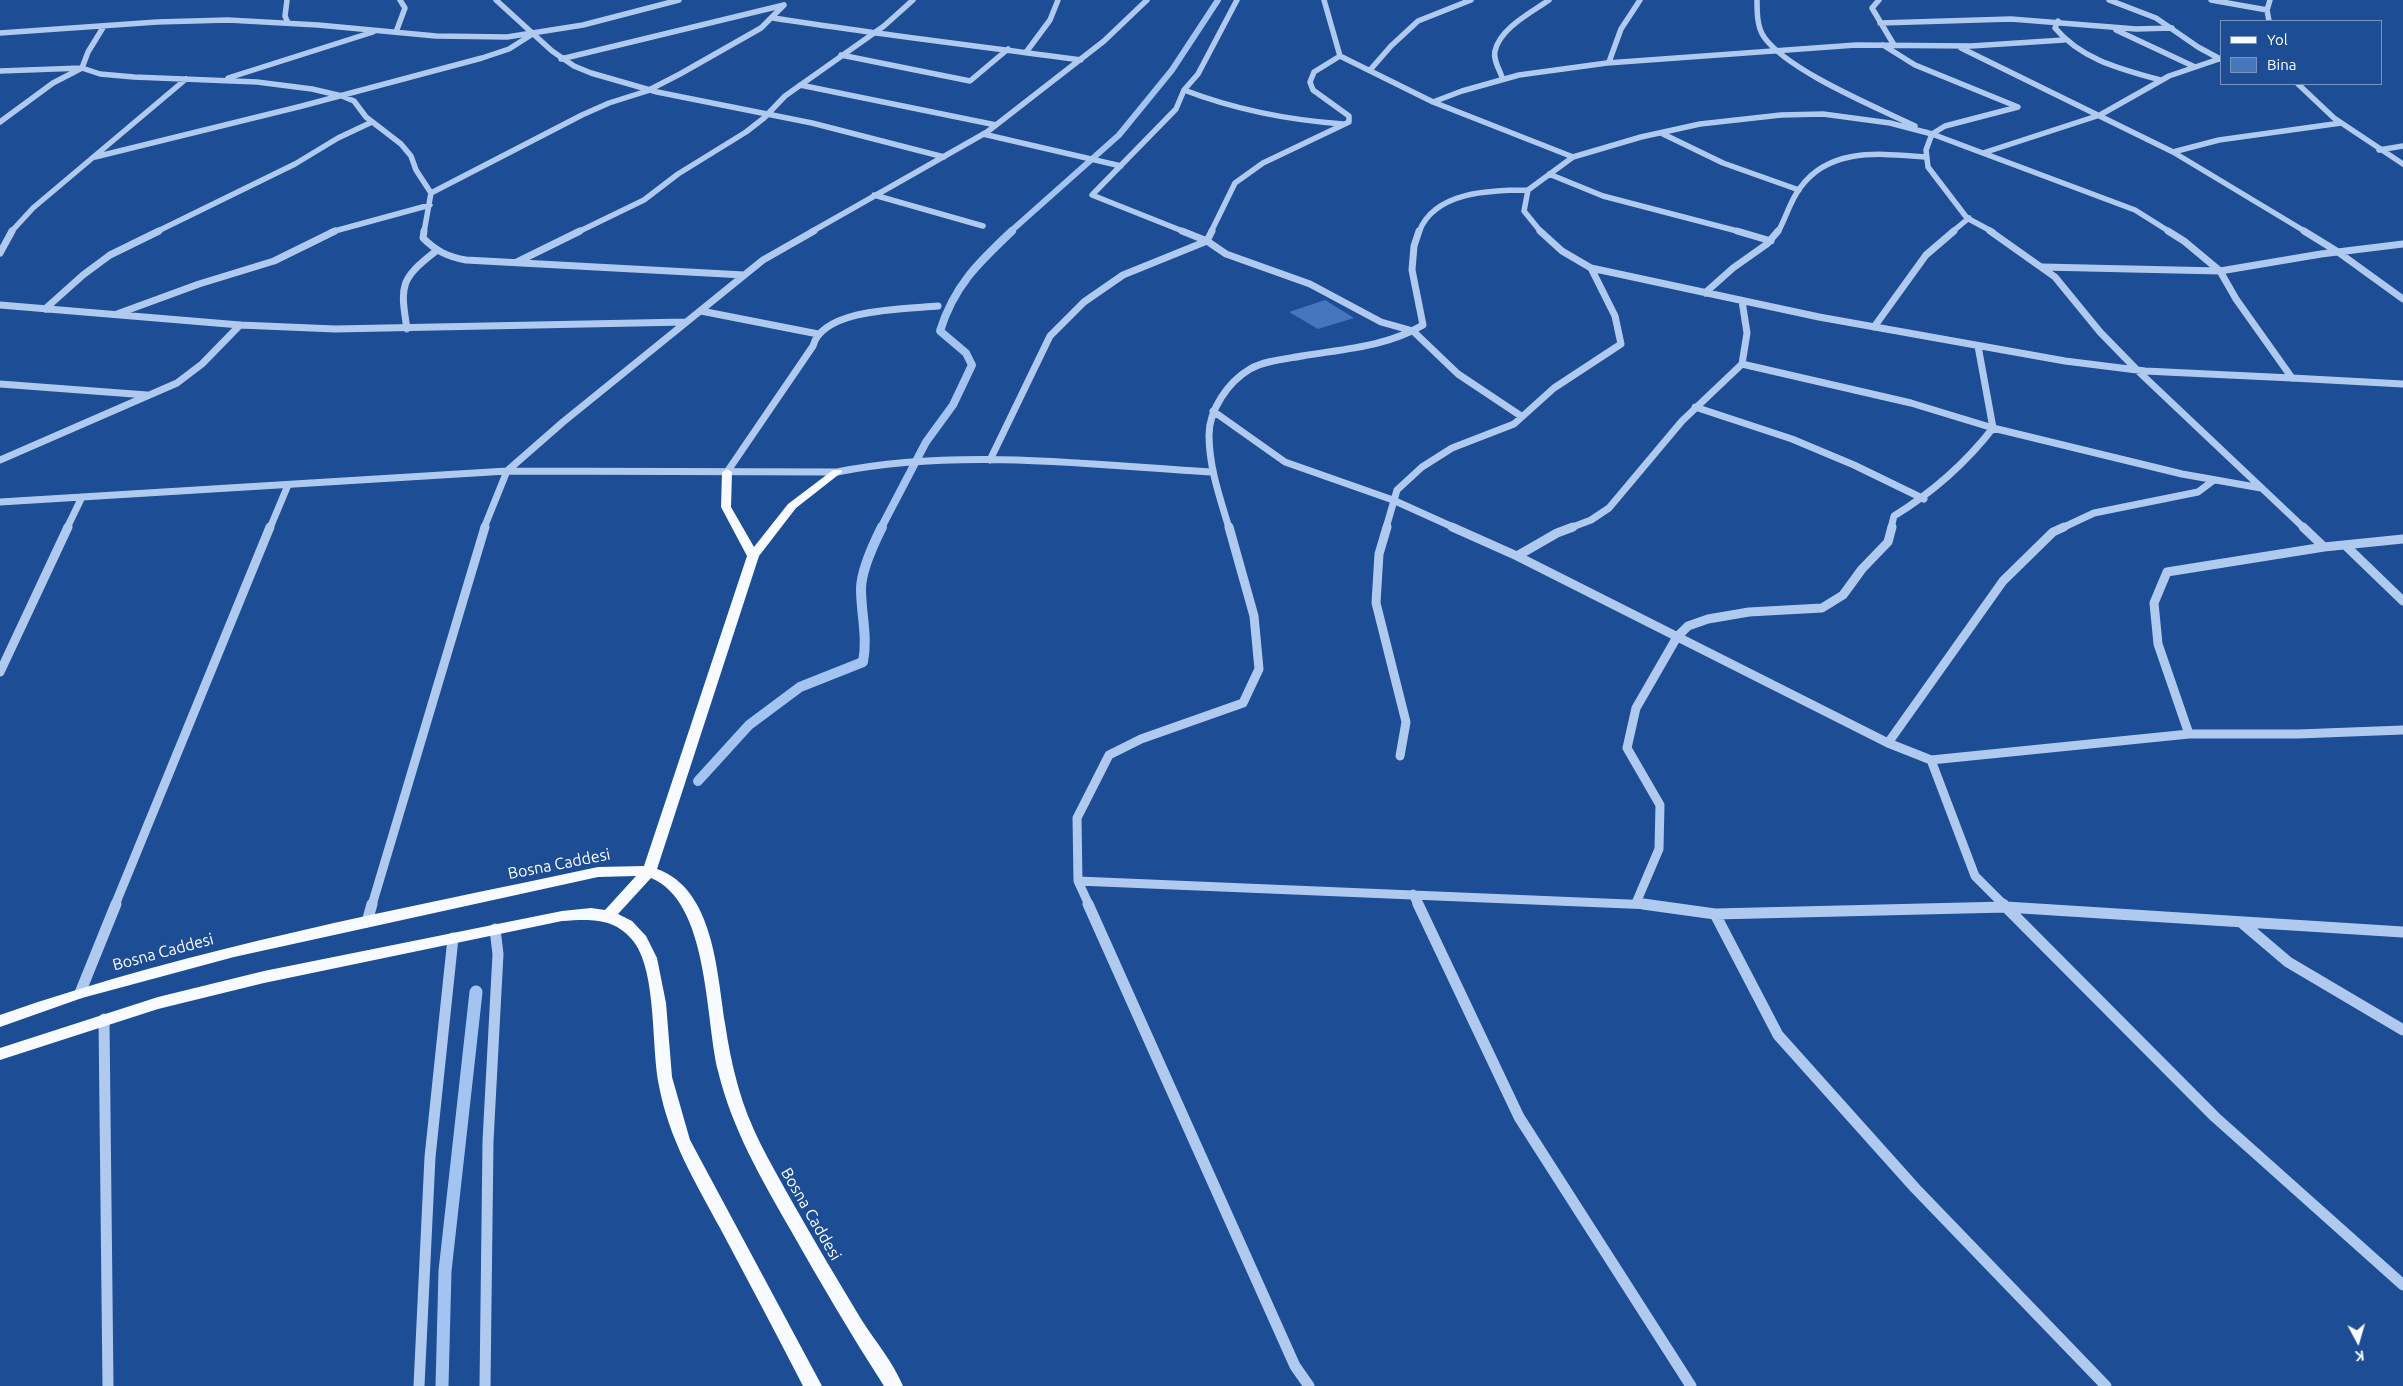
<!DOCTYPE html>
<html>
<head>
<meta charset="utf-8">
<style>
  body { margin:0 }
  #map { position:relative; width:2403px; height:1386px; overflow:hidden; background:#1d4d94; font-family:Ubuntu,sans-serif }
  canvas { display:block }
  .legend { position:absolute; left:2220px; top:20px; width:162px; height:65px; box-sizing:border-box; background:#1d4d94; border:1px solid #7794bf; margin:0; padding:6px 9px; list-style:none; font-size:15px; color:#fff }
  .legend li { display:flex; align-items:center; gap:10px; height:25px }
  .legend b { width:25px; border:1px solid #7794bf }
  .north { position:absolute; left:2333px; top:1316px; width:50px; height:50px; -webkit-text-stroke:4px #1d4d94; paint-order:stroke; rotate:174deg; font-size:14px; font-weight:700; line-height:20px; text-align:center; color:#fff }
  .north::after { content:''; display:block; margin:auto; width:18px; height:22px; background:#fff; clip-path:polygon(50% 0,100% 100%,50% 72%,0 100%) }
</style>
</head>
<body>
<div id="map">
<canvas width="2403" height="1386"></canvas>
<ul class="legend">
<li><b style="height:6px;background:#f7faff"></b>Yol</li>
<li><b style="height:14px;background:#4676bb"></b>Bina</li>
</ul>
<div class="north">K</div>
</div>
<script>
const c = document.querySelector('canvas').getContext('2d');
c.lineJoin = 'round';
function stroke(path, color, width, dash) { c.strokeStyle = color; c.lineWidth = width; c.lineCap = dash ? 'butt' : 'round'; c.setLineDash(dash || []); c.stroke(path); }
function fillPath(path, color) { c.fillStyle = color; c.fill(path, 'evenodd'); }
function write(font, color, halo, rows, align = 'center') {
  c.font = font + ' Ubuntu,sans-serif'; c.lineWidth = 4; c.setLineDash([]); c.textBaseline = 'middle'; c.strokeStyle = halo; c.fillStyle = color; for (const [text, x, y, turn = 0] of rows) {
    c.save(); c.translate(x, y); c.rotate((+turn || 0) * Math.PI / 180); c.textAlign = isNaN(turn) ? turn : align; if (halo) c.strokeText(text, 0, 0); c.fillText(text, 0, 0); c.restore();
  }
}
const streamFar3 = new Path2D(`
  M 1010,232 L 1119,135 L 1172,70 L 1218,0`);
const streamFar2 = new Path2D(`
  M 881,528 L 926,442 L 953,405 L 972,365 L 966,353 L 940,331 C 954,286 978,263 1012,231`);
const streamFar1 = new Path2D(`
  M 698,781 L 749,725 L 800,687 L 863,662 C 868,637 861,614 861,589 C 861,571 874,543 882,527`);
const stream = new Path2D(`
  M 442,1386 L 445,1271 L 476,992`);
const building = new Path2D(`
  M 1325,300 L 1354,318 L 1318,329 L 1289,312 Z`);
const minorFar3 = new Path2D(`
  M 287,0 L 285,16 L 288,23
  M 496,0 L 552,51 L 574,66 L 591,73 L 657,92 L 812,123 L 944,157
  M 1324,0 L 1340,56 L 1433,102 L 1573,157
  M 1757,0 C 1757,12 1757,27 1764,37 C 1788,71 1876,107 1915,126
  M 1879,0 L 1872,8 L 1894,45
  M 2109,0 L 2156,18 L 2198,47 L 2222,60
  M 2211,0 L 2267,10
  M 773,18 C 875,34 978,46 1081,60
  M 2058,21 L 2055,28 C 2082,60 2121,69 2160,80
  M 2269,21 L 2267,10 L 2270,0
  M 1880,23 L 2011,19 L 2136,29 L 2172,28
  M 104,26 L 88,52 L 82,68 L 100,74 L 134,77 L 257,82 L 312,89 L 342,96 L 354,101 L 366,117 L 401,144 L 411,156 L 416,170 L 431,193 L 424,232
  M 2116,30 L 2195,67
  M 396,32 L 405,8 L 400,0
  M 0,33 L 157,22 L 228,20 L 318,25 L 436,36 L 507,37 L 583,25 L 679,0
  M 1883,45 L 1915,65 L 2018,107 L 1945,126 L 1932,134
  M 1961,48 L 2173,152 L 2306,232
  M 1027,51 L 1050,20 L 1058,0
  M 841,55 L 970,81 L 1008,49
  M 561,59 L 784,5
  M 1609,62 L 1621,29 L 1640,0
  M 1370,70 L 1391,46 L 1418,21 L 1471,0
  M 0,71 L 82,68 L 53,83 L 0,122
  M 1502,77 C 1499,69 1493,59 1495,51 C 1500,28 1532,12 1549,0
  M 228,78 L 373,32
  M 2298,84 L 2334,118 L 2403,164
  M 800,85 L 996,125
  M 1184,90 C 1236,110 1288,120 1343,124
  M 1433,102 L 1462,91 L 1519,75 L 1607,63 L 1856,45 L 1971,46 L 2064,40
  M 1926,132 L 1932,134 L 1926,150 L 1928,167 L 1967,218 L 1993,232
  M 1661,133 L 1723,163 L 1799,190
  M 983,134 L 1121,166
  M 2379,150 L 2403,146
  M 2173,152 L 2219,140 L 2341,123
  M 1983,153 L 2100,115 L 2169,76 L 2219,59
  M 95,157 L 302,106 L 482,58 L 509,49 L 531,35
  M 1549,174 L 1603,196 L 1741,232
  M 431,193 L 582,115 L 609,103 L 647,91 L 680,74 L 761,28 L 784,5
  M 874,195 L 983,226
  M 11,232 L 33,208 L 186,79
  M 156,232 L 295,164 L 338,138 L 372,122
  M 331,232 L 430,205
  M 578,232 L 644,200 L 678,174 L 746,132 L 764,118 L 785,96 L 884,26 L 913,0
  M 811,232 L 987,132 L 1104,41 L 1147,0
  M 1185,232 L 1092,195 L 1176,109 L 1184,90 L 1198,74 L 1237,0
  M 1211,232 L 1235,183 L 1263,163 L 1349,122 L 1349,116 L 1313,90 L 1310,82 L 1314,72 L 1340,56
  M 1419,232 C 1434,191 1492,190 1528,190
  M 1541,232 L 1524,211 L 1528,190 L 1573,157 L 1641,137 L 1700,124 L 1781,115 L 1823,114 L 1890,123 L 1932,134 L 2135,210 L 2170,232
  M 1778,232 C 1786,218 1790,201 1800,188 C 1830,146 1882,154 1927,157
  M 1952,232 L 1969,218`);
const minorFar2 = new Path2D(`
  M 424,231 L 423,238 C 436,251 448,257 466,260 L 744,275
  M 1182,231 L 1207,241 L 1226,254 L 1310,284 L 1381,322 L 1413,331 L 1458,374 L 1521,416
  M 1540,231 L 1562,251 L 1591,268 L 1819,317 L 2065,361 L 2145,371 L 2292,378
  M 1737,231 L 1771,241
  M 1990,231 L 2055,277 L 2100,332 L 2137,370 L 2304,528
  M 2168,231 L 2184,241 L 2220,271 L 2236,299 L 2292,378
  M 2304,231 L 2338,252 L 2403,299
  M 0,253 L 12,231
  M 517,262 L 580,231
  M 2042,267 L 2220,271 L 2321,254 L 2403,244
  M 1705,293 L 1733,268 L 1767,244 L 1778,231
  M 0,305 L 240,325 L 335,329 L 686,322
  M 45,309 L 83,275 L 110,255 L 159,231
  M 701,311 L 818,334
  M 117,314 L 199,284 L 274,261 L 335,231
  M 1874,327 L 1926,255 L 1954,231
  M 407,329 C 400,285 400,279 436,251
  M 1742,364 L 1911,403 L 1993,428 L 2182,474 L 2261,488
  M 2292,378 L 2403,384
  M 0,384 L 147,395
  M 1695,407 L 1792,439 L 1854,465 L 1924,499
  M 1213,411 L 1285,462 L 1393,500 L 1455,528
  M 0,460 L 177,383 L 202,364 L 240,325
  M 990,460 L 1050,336 L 1084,302 L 1123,275 L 1207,241 L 1212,231
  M 727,472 L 813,346 C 823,308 906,309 938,306
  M 0,502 L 507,471 L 837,472 C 960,448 1089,465 1213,472
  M 67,528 L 82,497
  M 270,528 L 288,485
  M 484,528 L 507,471 L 563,422 L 763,260 L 814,231
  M 1229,528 C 1220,498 1209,467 1209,435 C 1209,410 1228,382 1250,369 C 1264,361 1285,359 1302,356 C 1343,349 1386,347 1423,325 L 1412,270 L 1414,246 L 1419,231
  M 1386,528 L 1397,490 L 1422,467 L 1452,448 L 1514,424 L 1554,388 L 1621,344 L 1615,316 L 1591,268
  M 1570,528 L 1591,520 L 1609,508 L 1682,421 L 1742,364 L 1747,333 L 1742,301
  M 1891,528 L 1894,516 C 1933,492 1965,464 1993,428 L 1978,346
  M 2062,528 L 2094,513 L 2198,492 L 2214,480`);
const minorFar1 = new Path2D(`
  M 1387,527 L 1379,554 L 1376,603 L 1406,722 L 1400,756
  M 1452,527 L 1517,556 L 1888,743 L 1931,760 L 2189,734 L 2298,734 L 2403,730
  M 2303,527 L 2324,547
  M 2345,545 L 2403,601
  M 1517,556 L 1557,533 L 1573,527
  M 0,672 L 68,527
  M 2189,734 L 2158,644 L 2154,603 L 2167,572 L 2324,547 L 2403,539
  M 1888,743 L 2003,581 L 2053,532 L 2064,527
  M 1931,760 L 1975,876 L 2004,905
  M 1078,881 L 1652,905
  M 1413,894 L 1418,905
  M 1636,903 L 1659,849 L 1660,805 L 1627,748 L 1636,708 L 1677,637 L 1688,626 L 1708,619 L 1749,612 L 1822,608 L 1843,595 L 1862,569 L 1888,542 L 1892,527
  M 115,905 L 270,527
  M 372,905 L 485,527
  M 1089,905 L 1078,881 L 1077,818 L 1109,755 L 1141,739 L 1243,703 L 1259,669 L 1254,616 L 1229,527`);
const minor = new Path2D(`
  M 1088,904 L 1295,1366 L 1309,1386
  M 1418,904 L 1519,1117 L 1691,1386
  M 1643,904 L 1715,914 L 2006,907 L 2403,932
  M 2003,904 L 2215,1117 L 2403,1285
  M 1715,914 L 1778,1035 L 1915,1188 L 2106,1386
  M 367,922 L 372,904
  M 2241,922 L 2288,962 L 2403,1030
  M 80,993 L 116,904
  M 104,1019 L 108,1386
  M 419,1386 L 430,1157 L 453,938
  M 485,1386 L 488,1141 L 498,954 L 495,929`);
const major = new Path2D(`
  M 727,469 L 732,472 L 731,507 L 754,547 L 788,504 L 833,470 L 841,470 L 842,472 L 796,508 L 759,556 L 657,869 C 714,889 717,973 725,1023 C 728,1044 732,1065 738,1086 C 749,1127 770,1162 790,1198 C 813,1239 837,1279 861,1319 C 875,1341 893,1362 903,1386 L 884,1386 C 851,1335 820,1282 790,1229 C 761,1178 732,1129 718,1071 C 705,1017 709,902 651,878 L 618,914 L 632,921 L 646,936 L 657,958 L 666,1003 L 672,1077 L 690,1140 L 822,1386 L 803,1386 C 776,1333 748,1281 720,1228 C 695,1182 669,1139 659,1086 C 651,1047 657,973 634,942 C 615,917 590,919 562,921 L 264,983 L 158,1009 L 0,1060 L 0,1048 L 158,997 L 264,971 L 562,911 L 591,908 L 605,910 L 636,876 L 598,877 L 234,957 L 82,998 L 0,1027 L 0,1015 C 194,947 397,910 598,867 L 644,866 L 747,556 L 721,507 L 722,472 Z`);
const nearStreetnames = [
  ["Bosna Caddesi",559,864,-11],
  ["Bosna Caddesi",163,952,-15],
  ["Bosna Caddesi",811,1214,60]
];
stroke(streamFar3, '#a3c4f0', 6);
stroke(streamFar2, '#a3c4f0', 8);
stroke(streamFar1, '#a3c4f0', 10);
stroke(stream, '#a3c4f0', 13);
fillPath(building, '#4676bb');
stroke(minorFar3, '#b0caef', 5.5);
stroke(minorFar2, '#b0caef', 7);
stroke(minorFar1, '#b0caef', 9);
stroke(minor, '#b0caef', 11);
fillPath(major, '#f7faff');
write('16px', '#fff', '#1d4d94', nearStreetnames);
</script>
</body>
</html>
